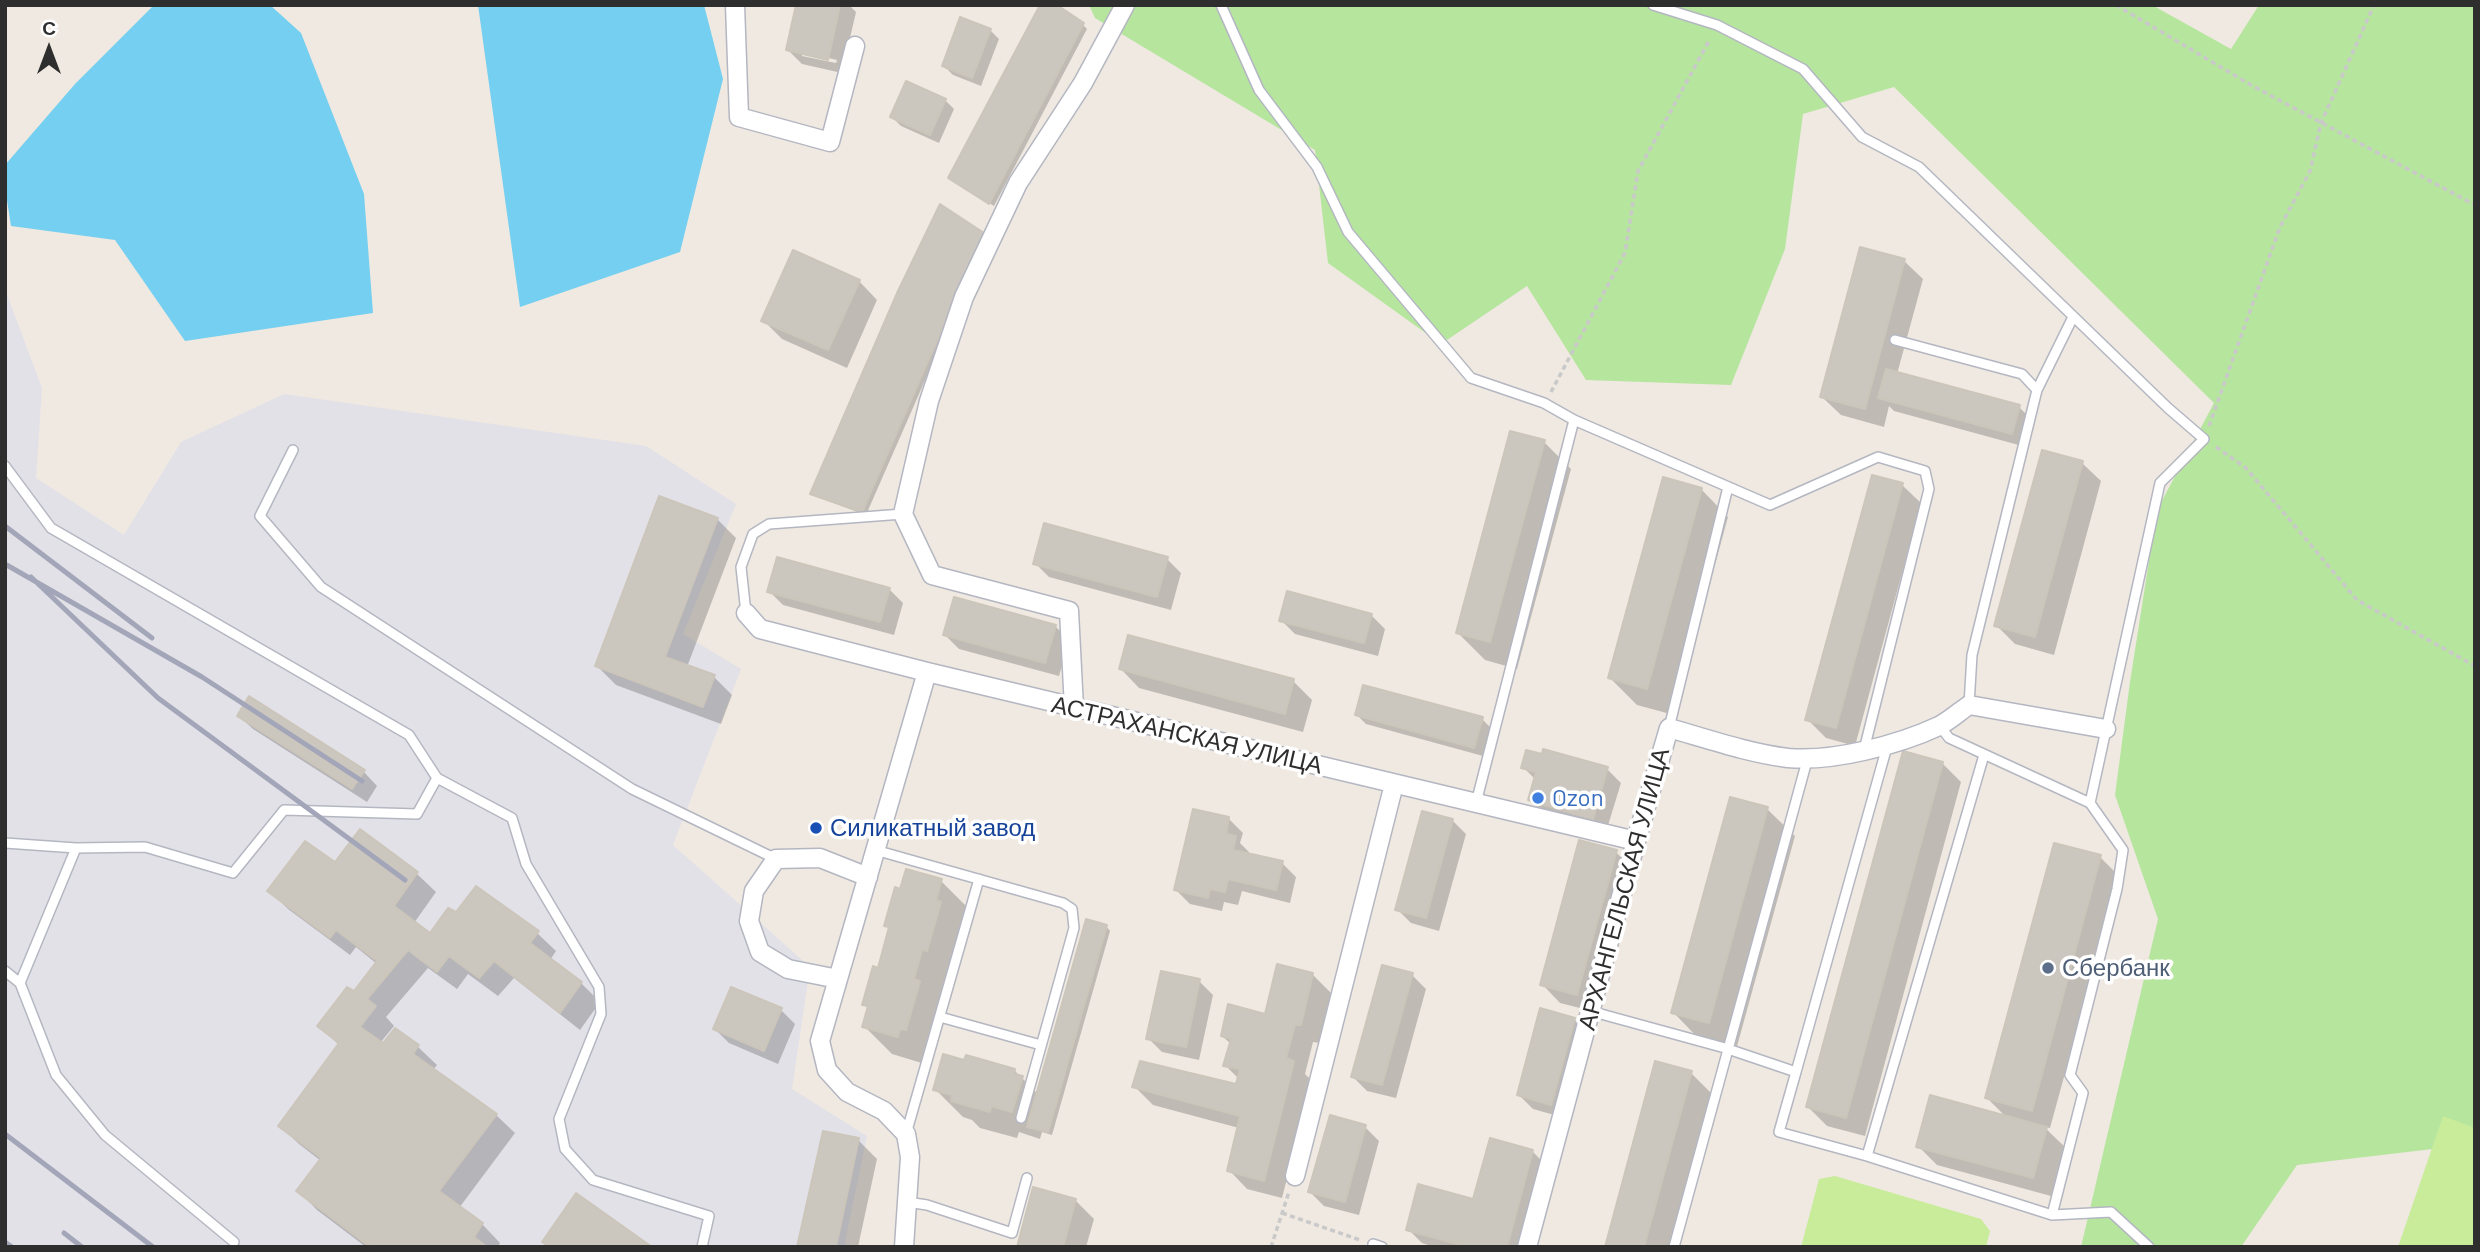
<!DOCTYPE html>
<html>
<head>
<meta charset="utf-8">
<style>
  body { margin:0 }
  #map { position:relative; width:2480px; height:1252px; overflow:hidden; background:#efe9e1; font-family:Barlow,sans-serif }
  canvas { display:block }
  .frame { position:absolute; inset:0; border:7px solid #2e2e2e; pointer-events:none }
  .north { position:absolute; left:14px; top:14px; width:70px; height:70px; -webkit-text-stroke:5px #fff; paint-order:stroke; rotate:0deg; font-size:19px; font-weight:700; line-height:28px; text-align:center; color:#2e2e2e }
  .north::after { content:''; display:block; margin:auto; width:24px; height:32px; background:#2e2e2e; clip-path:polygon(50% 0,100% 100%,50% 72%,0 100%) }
</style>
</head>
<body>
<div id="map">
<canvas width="2480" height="1252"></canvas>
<div class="frame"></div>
<div class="north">С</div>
</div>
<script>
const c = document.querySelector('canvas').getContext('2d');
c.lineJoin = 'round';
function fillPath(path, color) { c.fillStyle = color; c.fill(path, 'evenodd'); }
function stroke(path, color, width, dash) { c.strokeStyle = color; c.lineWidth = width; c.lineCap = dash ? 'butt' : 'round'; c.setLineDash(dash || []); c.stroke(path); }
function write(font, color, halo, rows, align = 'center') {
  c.font = font + ' Barlow,sans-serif'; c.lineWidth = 7; c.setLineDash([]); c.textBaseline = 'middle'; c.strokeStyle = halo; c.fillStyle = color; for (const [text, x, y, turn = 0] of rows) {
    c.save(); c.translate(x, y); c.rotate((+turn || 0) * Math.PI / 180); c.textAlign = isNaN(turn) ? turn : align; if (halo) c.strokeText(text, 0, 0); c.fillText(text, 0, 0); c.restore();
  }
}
const industrial = new Path2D(`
  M 5,289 L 42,388 L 36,478 L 124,535 L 181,442 L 284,394 L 646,446 L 736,504 L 683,634 L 741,669 L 673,845 L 810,967 L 792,1089 L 867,1136 L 844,1247 L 5,1247 Z`);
const green = new Path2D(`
  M 1089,5 L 2152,5 L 2231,49 L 2259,5 L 2475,5 L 2475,1144 L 2297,1165 L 2241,1247 L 2081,1247 L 2158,919 L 2115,795 L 2130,682 L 2157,510 L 2214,403 L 1894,87 L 1803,114 L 1785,249 L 1731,385 L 1586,380 L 1527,286 L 1441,344 L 1328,263 L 1315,150 L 1095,18 Z`);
const pitch = new Path2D(`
  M 2443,1116 L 2475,1128 L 2475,1247 L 2398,1247 Z
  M 1835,1176 L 1981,1219 L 1990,1231 L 1986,1247 L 1801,1247 L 1819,1179 Z`);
const water = new Path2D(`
  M 154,5 L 270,5 L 301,33 L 364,194 L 373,313 L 185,341 L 115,240 L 11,226 L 5,187 L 5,165 L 75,84 Z
  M 478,5 L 704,5 L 723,79 L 680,252 L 520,307 Z`);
const shadow = new Path2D(`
  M 798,5 L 849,5 L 856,12 L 842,73 L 802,64 L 788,50 ZM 802,52 L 837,60 L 836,63 L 802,56 Z
  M 1083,25 L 1087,29 L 994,206 L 954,182 Z
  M 990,30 L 999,39 L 981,86 L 953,75 L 944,66 Z
  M 945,100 L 954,109 L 939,143 L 901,126 L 892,117 Z
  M 983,235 L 987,239 L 866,515 L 817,497 L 813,493 Z
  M 1904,261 L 1923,279 L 1897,374 L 2019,407 L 2033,421 L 2026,447 L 1894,411 L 1889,406 L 1884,427 L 1841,415 L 1822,397 Z
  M 859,281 L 877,300 L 847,368 L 782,339 L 764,321 Z
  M 1544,442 L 1571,469 L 1517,669 L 1485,660 L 1457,632 Z
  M 2082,463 L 2101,481 L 2054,655 L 2015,644 L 1996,625 Z
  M 1902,485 L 1921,503 L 1855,746 L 1826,738 L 1807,719 Z
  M 1701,489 L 1728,517 L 1674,715 L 1637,705 L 1610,678 Z
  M 717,519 L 736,538 L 687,667 L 714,677 L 732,695 L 721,724 L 616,685 L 597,666 Z
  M 1167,559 L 1181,573 L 1171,610 L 1049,577 L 1035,563 Z
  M 889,589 L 903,603 L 894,635 L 783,605 L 769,591 Z
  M 1371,615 L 1385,629 L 1378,656 L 1295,634 L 1281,620 Z
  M 1055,626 L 1069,640 L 1059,676 L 959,649 L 945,635 Z
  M 1121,669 L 1293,681 L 1312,700 L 1303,732 L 1139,688 Z
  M 1357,715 L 1482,719 L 1491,728 L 1483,756 L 1366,724 Z
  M 239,716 L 364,772 L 377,786 L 367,802 L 253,729 Z
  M 1942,763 L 1961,782 L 1865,1136 L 1827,1126 L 1808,1107 Z
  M 1523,767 L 1607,769 L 1621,783 L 1606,832 L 1544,814 L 1530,800 L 1536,780 Z
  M 1767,809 L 1795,836 L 1736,1050 L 1700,1040 L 1673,1012 Z
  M 1229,819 L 1243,833 L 1240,843 L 1249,852 L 1249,855 L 1282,863 L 1296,877 L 1290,903 L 1242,891 L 1238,905 L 1224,902 L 1222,911 L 1190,904 L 1176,890 Z
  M 1452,820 L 1466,834 L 1439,931 L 1411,923 L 1397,909 Z
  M 360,832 L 417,874 L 436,892 L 414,923 L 430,935 L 457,914 L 537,933 L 556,951 L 550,960 L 581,983 L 600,1002 L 580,1030 L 514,978 L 498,996 L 468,974 L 457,989 L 428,968 L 386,1017 L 394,1026 L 380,1043 L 383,1045 L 396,1030 L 418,1047 L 437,1065 L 433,1070 L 496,1115 L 515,1133 L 459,1208 L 482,1224 L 500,1243 L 498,1247 L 366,1247 L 317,1210 L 299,1191 L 321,1161 L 299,1144 L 280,1126 L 339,1045 L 320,1026 L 355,993 L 377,964 L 356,947 L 350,955 L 288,909 L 270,891 L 336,865 Z
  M 1616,852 L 1634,871 L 1596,1012 L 1560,1003 L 1542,984 Z
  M 2100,857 L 2119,876 L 2050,1128 L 2044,1127 L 2065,1147 L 2051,1196 L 1937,1165 L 1918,1146 L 2007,1118 L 1987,1098 Z
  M 941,881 L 968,908 L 946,1010 L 933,1056 L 928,1055 L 925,1064 L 892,1054 L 864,1026 L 869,1009 L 864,1004 L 879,970 L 891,930 L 886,925 L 902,891 Z
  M 1106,926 L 1110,931 L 1052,1135 L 1042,1132 L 1040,1139 L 1019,1132 L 1017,1138 L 980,1128 L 972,1120 L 963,1117 L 935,1089 L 1014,1070 L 1038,1094 Z
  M 1312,974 L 1331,993 L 1320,1043 L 1313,1042 L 1305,1074 L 1312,1081 L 1282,1198 L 1247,1189 L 1229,1170 L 1239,1128 L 1153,1105 L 1134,1086 L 1237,1086 L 1239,1079 L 1225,1065 L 1231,1044 L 1222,1036 L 1266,1016 Z
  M 1412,975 L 1426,989 L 1396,1098 L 1367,1091 L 1353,1077 Z
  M 1199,981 L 1213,995 L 1199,1060 L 1162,1052 L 1148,1038 Z
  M 781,1010 L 795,1024 L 778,1064 L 729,1043 L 715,1029 Z
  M 1574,1019 L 1588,1033 L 1565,1118 L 1533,1109 L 1519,1095 Z
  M 1691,1073 L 1718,1100 L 1678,1247 L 1607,1247 Z
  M 1365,1127 L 1379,1141 L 1359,1215 L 1324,1206 L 1310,1192 Z
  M 858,1140 L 877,1159 L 858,1247 L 799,1247 Z
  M 1532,1151 L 1546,1165 L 1524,1247 L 1434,1247 L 1422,1243 L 1408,1229 L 1474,1201 Z
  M 1075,1200 L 1094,1219 L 1086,1247 L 1019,1247 Z`);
const building = new Path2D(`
  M 796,5 L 840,5 L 828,60 L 786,50 Z
  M 1040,5 L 1057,5 L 1084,23 L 989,204 L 948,178 Z
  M 960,17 L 991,29 L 972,78 L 942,66 Z
  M 906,81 L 946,99 L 930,135 L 890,117 Z
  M 940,204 L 984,233 L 862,512 L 810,494 L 898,291 Z
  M 1860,247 L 1905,259 L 1865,409 L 1820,397 Z
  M 793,250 L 860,280 L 828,350 L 761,321 Z
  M 1886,369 L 2020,405 L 2012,434 L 1878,398 Z
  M 1510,431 L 1545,440 L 1490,642 L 1456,633 Z
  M 2042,450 L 2083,461 L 2035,637 L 1994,626 Z
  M 1872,475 L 1903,483 L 1836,728 L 1805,720 Z
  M 1663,477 L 1702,488 L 1647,689 L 1608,678 Z
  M 659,496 L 718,518 L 665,657 L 715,675 L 703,707 L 595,666 Z
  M 1044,523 L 1168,557 L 1157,597 L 1033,564 Z
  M 777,557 L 890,588 L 880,622 L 767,592 Z
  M 1287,591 L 1372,614 L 1364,643 L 1279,621 Z
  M 954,597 L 1056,625 L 1045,663 L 943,635 Z
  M 1128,635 L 1294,679 L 1285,714 L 1119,669 Z
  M 1363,685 L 1483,717 L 1474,748 L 1355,715 Z
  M 249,696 L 365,770 L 352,789 L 237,716 Z
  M 1543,749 L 1608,767 L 1593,819 L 1528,800 L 1536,772 L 1521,768 L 1526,750 L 1542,754 Z
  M 1903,751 L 1943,762 L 1846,1118 L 1806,1107 Z
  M 1730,797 L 1768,807 L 1709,1023 L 1671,1013 Z
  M 1193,809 L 1229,817 L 1226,834 L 1236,836 L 1233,850 L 1283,861 L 1276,890 L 1228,879 L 1225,892 L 1210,889 L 1208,898 L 1174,890 Z
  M 1422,811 L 1453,819 L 1426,918 L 1395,910 Z
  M 360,829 L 418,872 L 394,906 L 430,933 L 448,908 L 456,912 L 476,886 L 539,931 L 530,943 L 582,982 L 560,1013 L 494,961 L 479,978 L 449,956 L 437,972 L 408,950 L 367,999 L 376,1006 L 360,1027 L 383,1043 L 395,1028 L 419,1045 L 413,1054 L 497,1114 L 439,1191 L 483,1223 L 474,1237 L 487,1247 L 370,1247 L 296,1191 L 321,1158 L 278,1126 L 339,1043 L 317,1026 L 347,987 L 354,991 L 377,961 L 336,930 L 330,938 L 267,891 L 305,841 L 335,862 Z
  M 1579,840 L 1617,850 L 1577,995 L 1540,985 Z
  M 2054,843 L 2101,855 L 2032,1111 L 1985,1098 Z
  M 906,869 L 942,879 L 936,900 L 941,902 L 927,951 L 922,950 L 914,979 L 920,981 L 906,1030 L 900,1029 L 898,1037 L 862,1027 L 868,1006 L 862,1005 L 873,966 L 878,968 L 889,927 L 884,926 L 895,887 L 900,889 Z
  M 1086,919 L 1107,925 L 1048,1132 L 1027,1127 Z
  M 1277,964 L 1313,973 L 1301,1025 L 1295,1025 L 1286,1058 L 1294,1061 L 1264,1181 L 1227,1171 L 1240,1116 L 1132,1087 L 1140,1061 L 1236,1084 L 1240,1069 L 1223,1066 L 1231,1039 L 1221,1036 L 1228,1004 L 1265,1014 Z
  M 1382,965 L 1413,973 L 1382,1085 L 1351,1077 Z
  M 1161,971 L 1200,979 L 1186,1047 L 1146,1039 Z
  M 731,987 L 782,1008 L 764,1051 L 713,1029 Z
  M 1540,1008 L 1575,1018 L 1551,1105 L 1517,1095 Z
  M 943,1054 L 964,1060 L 966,1055 L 1015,1069 L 1014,1074 L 1023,1076 L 1012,1112 L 991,1106 L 990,1112 L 951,1101 L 952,1095 L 933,1090 Z
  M 1655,1061 L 1692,1071 L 1644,1247 L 1605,1247 Z
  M 1930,1095 L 2047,1127 L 2033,1178 L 1916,1147 Z
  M 1330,1115 L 1366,1125 L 1345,1202 L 1308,1192 Z
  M 823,1131 L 859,1138 L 836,1247 L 797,1247 Z
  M 1490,1138 L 1533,1150 L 1507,1247 L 1468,1247 L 1406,1230 L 1418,1184 L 1473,1199 Z
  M 1033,1187 L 1076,1199 L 1063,1247 L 1017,1247 Z
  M 576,1193 L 652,1247 L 550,1247 L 542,1242 Z`);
const path = new Path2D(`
  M 2116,5 L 2251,85 L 2475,205
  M 1551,392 L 1625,253 L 1638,171 L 1710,39
  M 2209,426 L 2280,227 L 2310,171 L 2321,123 L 2374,5
  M 2216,447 L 2246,468 L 2357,600 L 2475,666
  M 1282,1213 L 1360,1240
  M 1271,1247 L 1289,1192`);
const lane = new Path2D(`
  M 1221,5 L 1259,90 L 1317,167 L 1348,232 L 1471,378 L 1544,403 L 1574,420 L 1770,505 L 1878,457 L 1925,471 L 1929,489 L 1864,750
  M 1653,5 L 1717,25 L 1803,69 L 1862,137 L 1919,167 L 2168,408 L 2204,439 L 2160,483 L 2090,803
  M 1895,340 L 2022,374 L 2037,390 L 1972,655 L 1969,705
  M 2037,390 L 2073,317
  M 293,450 L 260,516 L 321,587 L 632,789 L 776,859
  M 5,466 L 51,528 L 409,735 L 437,778 L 512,818 L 526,864 L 599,987 L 601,1014 L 559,1119 L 565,1149 L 593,1180 L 709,1216 L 702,1247
  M 746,613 L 741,567 L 753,534 L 769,524 L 903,514
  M 1669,728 L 1728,487
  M 1476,803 L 1574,420
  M 5,843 L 76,848
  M 875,850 L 1063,903 L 1072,909 L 1074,928 L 1021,1118
  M 5,971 L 20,983
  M 1590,1011 L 1725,1048 L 1796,1072 L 1779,1132 L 1867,1156 L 2052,1215 L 2083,1093 L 2070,1075 L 2117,889 L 2123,850 L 2090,803 L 1949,738 L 1940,726
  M 940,1017 L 1041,1045
  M 1796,1072 L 1888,743
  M 906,1134 L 979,879
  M 1867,1156 L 1984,755
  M 907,1202 L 927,1205 L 1012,1233 L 1027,1178
  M 2052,1215 L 2111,1212 L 2149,1247
  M 234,1242 L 105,1135 L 56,1075 L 20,983 L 76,848 L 145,847 L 233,873 L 284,810 L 417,814 L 437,778
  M 1373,1244 L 1382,1247
  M 1674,1247 L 1808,757`);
const street = new Path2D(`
  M 735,5 L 739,117 L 830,142 L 855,46
  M 746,613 L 760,629 L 927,672 L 1636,841
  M 1074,708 L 1069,611 L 932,575 L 903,514 L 929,401 L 964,297 L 1018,183 L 1083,83 L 1125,5
  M 838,979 L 788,969 L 760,952 L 749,921 L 754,891 L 776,859 L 820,858 L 868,877
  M 1295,1176 L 1394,784
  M 904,1247 L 910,1157 L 906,1134 L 884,1111 L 847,1092 L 827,1070 L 820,1041 L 927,672
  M 1527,1247 L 1636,841 L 1669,728 C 1708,739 1748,753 1788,758 C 1833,762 1898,745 1939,726 C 1949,721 1959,712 1969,705 L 2106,729`);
const rail = new Path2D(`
  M 5,526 L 152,638
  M 5,564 L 202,677 L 362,781
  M 31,577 L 158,698 L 405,880
  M 5,1134 L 153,1247
  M 64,1233 L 82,1247
  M 5,1242 L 12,1247`);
const markers = [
  [1538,798,7,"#3f7fe0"],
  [816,828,7,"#1a4fb4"],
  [2048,968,7,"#5c6f8a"]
];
const streetNames = [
  ["АСТРАХАНСКАЯ УЛИЦА",1187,735,13],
  ["АРХАНГЕЛЬСКАЯ УЛИЦА",1624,889,-75]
];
const shopNames = [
  ["Ozon",1552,798]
];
const transitNames = [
  ["Силикатный завод",830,828]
];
const serviceNames = [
  ["Сбербанк",2062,968]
];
fillPath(industrial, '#e3e1e8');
fillPath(green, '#b6e59e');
fillPath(pitch, '#c9ec9a');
fillPath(water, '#75cff0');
fillPath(shadow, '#0003');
fillPath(building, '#cbc7bf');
stroke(building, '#cbc5ba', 2);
stroke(lane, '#b4b7c1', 12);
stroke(street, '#b4b7c1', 21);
stroke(path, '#c9c9c9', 3.5, [5, 3.5]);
stroke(lane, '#fff', 9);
stroke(street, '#fff', 18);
stroke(rail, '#a3a6b8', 5);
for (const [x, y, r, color] of markers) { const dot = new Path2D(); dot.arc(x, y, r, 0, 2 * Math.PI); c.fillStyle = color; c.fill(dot); stroke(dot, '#fff', 2.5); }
write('24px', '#2e2e2e', '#fff', streetNames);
write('24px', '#366cbe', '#fff', shopNames, 'left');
write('24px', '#164399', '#fff', transitNames, 'left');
write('24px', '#4e5e75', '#fff', serviceNames, 'left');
</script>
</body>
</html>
